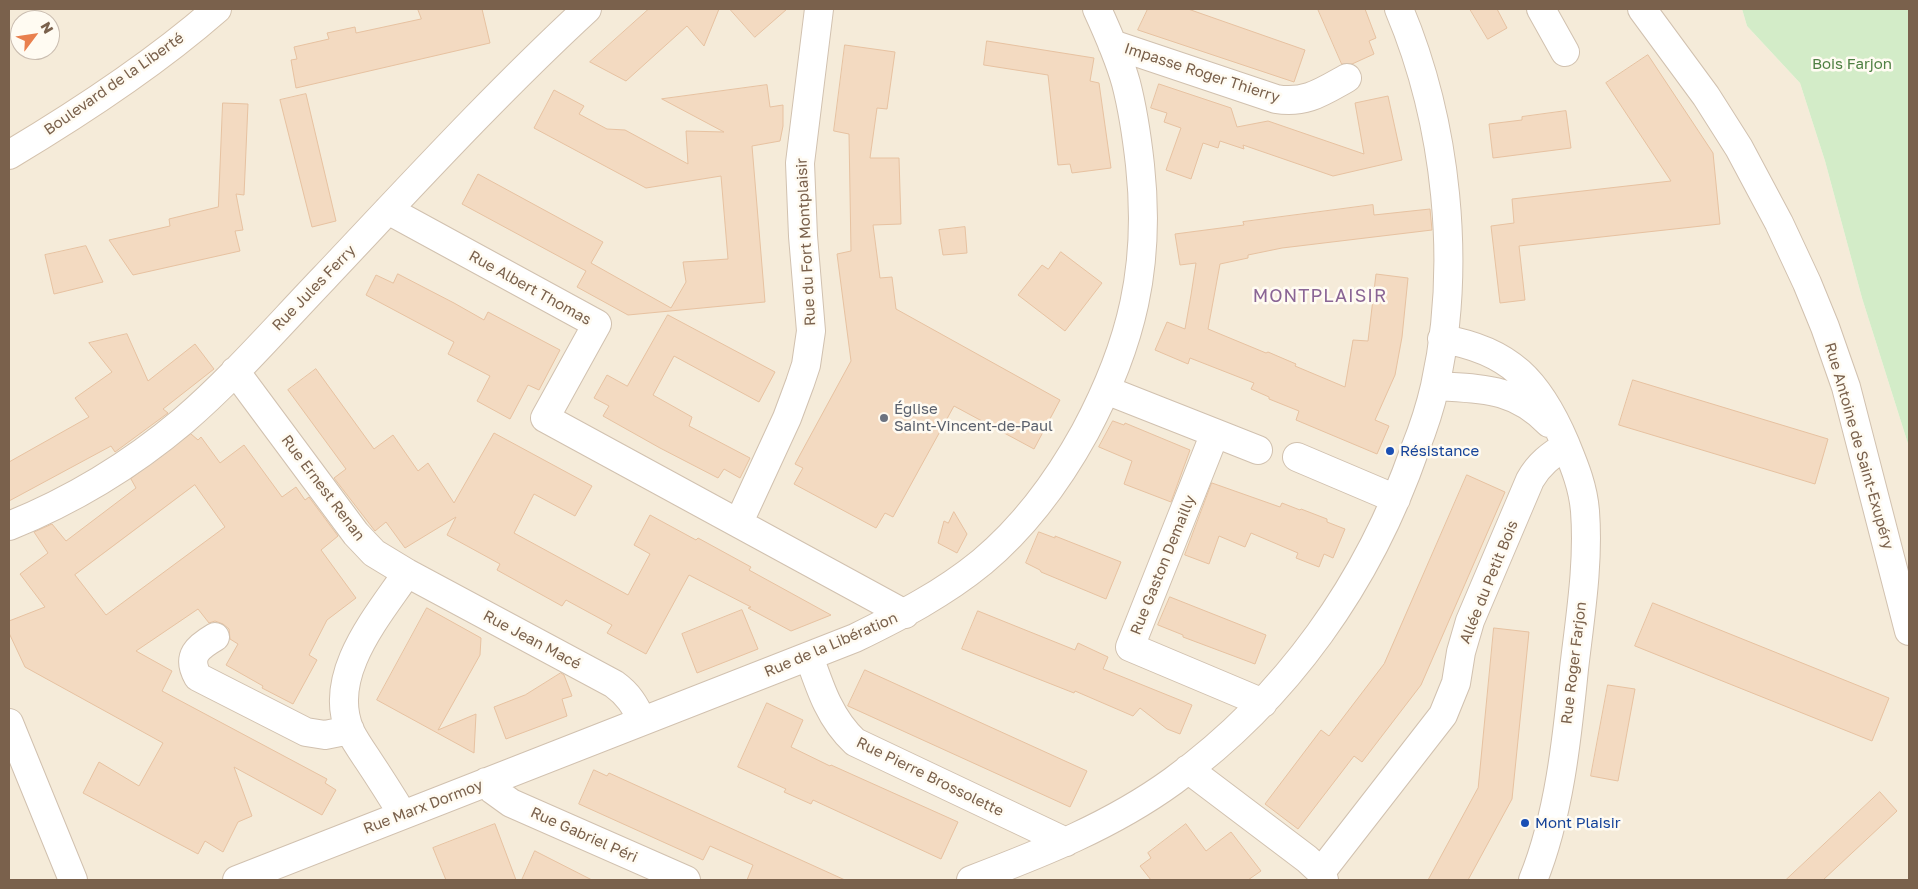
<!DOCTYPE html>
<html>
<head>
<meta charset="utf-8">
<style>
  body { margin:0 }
  #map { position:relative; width:1918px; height:889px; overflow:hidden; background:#fdf8eb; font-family:"Golos Text",sans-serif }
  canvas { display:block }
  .frame { position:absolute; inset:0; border:10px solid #7a614c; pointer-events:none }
  .north { position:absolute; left:10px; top:10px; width:50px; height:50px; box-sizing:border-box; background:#fffbf2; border:1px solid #cabdb0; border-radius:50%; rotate:59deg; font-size:14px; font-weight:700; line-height:20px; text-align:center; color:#7a614c }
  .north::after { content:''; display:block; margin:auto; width:18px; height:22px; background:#e9804e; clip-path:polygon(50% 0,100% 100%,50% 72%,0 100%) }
</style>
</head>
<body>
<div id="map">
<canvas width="1918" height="889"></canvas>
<div class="frame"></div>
<div class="north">N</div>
</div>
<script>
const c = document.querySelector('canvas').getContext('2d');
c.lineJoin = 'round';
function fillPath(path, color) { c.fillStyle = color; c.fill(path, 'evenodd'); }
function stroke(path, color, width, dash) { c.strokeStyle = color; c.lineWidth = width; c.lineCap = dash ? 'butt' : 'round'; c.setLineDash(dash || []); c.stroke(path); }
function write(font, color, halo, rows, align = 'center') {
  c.font = font + ' "Golos Text",sans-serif'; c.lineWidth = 5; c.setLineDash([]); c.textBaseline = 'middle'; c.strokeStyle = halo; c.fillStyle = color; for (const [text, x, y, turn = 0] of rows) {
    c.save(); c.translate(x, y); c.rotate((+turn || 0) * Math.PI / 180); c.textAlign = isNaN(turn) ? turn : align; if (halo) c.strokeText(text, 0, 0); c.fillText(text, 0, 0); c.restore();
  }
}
const residential = new Path2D(`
  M 9,9 L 1742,9 L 1747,26 L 1800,83 L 1825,161 L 1862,298 L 1909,447 L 1909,880 L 9,880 ZM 20,20 L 50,20 L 50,50 L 20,50 Z`);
const green = new Path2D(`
  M 1742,9 L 1909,9 L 1909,447 L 1862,298 L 1825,161 L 1800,83 L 1747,26 Z`);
const building = new Path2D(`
  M 418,9 L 482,9 L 490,43 L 296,88 L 291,60 L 297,59 L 294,47 L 329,39 L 327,33 L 355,27 L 356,33 L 421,19 Z
  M 649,9 L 719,9 L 704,46 L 687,26 L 626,81 L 590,62 Z
  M 730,9 L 787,9 L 755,37 Z
  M 1148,9 L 1188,9 L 1305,50 L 1294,82 L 1138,30 Z
  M 1318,9 L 1365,9 L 1376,38 L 1369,41 L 1374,54 L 1352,64 L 1342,64 Z
  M 1470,9 L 1497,9 L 1507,28 L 1488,39 Z
  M 987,41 L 1094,58 L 1090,81 L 1099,83 L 1111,168 L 1072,173 L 1070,164 L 1058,165 L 1048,75 L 984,65 Z
  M 845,45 L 895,52 L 887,109 L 877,108 L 870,158 L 899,158 L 901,224 L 873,225 L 880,278 L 892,277 L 896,309 L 1060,400 L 1034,449 L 954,406 L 893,517 L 885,513 L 876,528 L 794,484 L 803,468 L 795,464 L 851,361 L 837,254 L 851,251 L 849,134 L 834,131 Z
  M 1648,55 L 1713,153 L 1720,224 L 1519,246 L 1525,300 L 1500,303 L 1491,226 L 1514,223 L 1512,199 L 1671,181 L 1606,83 Z
  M 1159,84 L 1231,108 L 1237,127 L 1268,121 L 1364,154 L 1355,103 L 1388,96 L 1402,160 L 1333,176 L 1243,145 L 1244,149 L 1220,141 L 1218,148 L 1203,143 L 1191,179 L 1166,170 L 1181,128 L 1164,122 L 1167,113 L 1151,108 Z
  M 767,85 L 770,107 L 783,105 L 783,126 L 780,141 L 752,146 L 765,302 L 628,315 L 577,287 L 586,271 L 462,204 L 478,174 L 603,242 L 591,263 L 671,308 L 686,282 L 683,262 L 728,259 L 721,176 L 646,188 L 534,128 L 554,90 L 584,106 L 579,114 L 607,129 L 625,130 L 688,164 L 686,131 L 724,132 L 662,99 Z
  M 306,94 L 336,221 L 312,227 L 280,100 Z
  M 223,103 L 248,104 L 244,195 L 236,194 L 243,230 L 235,231 L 240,251 L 133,275 L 109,240 L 170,226 L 169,219 L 218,207 Z
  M 1566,111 L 1571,148 L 1493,158 L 1489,124 L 1522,120 L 1522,117 Z
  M 1373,205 L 1374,215 L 1430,209 L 1432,230 L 1282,248 L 1248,255 L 1248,258 L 1220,264 L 1208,329 L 1266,353 L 1268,352 L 1296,364 L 1295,366 L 1345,387 L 1353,340 L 1368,341 L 1376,274 L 1408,278 L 1402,337 L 1395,375 L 1375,420 L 1389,426 L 1377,454 L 1296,420 L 1299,411 L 1269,399 L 1269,397 L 1251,389 L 1254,383 L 1190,358 L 1188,364 L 1155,350 L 1167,322 L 1185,329 L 1191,295 L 1196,263 L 1180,265 L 1175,234 L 1244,225 L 1243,222 Z
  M 965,227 L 967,253 L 943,255 L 939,230 Z
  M 86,246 L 103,282 L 54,294 L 45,255 Z
  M 1061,252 L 1102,283 L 1065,331 L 1018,295 L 1042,265 L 1048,269 Z
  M 398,274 L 454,303 L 484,320 L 488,312 L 560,350 L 539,390 L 528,385 L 510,419 L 477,401 L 490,376 L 448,354 L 454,342 L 366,295 L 376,275 L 393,283 Z
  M 668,315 L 775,372 L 759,402 L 674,356 L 653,395 L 692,417 L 689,426 L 750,458 L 740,478 L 724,469 L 718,478 L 660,448 L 603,416 L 609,406 L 594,398 L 607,375 L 627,386 Z
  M 127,334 L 148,381 L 195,344 L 214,369 L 163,409 L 168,413 L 115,452 L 111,446 L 9,501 L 9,462 L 89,417 L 75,398 L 112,372 L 89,343 Z
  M 316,369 L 374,449 L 393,435 L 418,471 L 428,463 L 454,503 L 494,433 L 592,486 L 575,516 L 534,494 L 514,533 L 628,595 L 650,554 L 634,545 L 650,515 L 696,540 L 698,538 L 751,567 L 749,570 L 831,615 L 791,631 L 748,608 L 751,607 L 689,575 L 646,654 L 607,633 L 612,625 L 566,600 L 562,606 L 497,570 L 500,564 L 447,535 L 456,517 L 405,548 L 386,522 L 375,531 L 334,478 L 346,469 L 288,390 Z
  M 1633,380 L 1828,439 L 1815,484 L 1619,425 Z
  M 1113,421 L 1124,425 L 1125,423 L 1190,450 L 1171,502 L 1124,484 L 1132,461 L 1099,447 Z
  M 191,434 L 198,440 L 201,437 L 220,463 L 244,445 L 282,497 L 296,487 L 305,500 L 309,497 L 338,536 L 321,550 L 356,598 L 327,620 L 309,655 L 317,660 L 293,704 L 262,688 L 263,686 L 226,665 L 238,644 L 230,639 L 229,629 L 223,624 L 215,621 L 209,623 L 198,609 L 136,651 L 172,671 L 162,691 L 327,779 L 325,783 L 336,790 L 322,815 L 234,767 L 252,816 L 238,822 L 223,852 L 205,841 L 198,854 L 83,793 L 99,762 L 139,786 L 163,743 L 25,667 L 9,633 L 9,621 L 45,607 L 20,574 L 48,553 L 34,532 L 52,524 L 66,541 L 136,488 L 131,479 ZM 195,485 L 225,527 L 106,615 L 75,575 Z
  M 1467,475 L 1505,492 L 1421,685 L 1362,762 L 1354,756 L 1298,829 L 1265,804 L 1321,730 L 1329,736 L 1384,664 Z
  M 1212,483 L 1280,507 L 1282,503 L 1300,510 L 1301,509 L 1327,519 L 1327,522 L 1345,529 L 1333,558 L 1324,554 L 1319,567 L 1296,558 L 1298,553 L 1251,533 L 1245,547 L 1219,536 L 1209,564 L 1185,555 Z
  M 954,512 L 967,534 L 957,553 L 938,543 L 944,521 L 948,523 Z
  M 1039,532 L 1055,538 L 1055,536 L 1121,562 L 1106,599 L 1041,572 L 1040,570 L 1026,563 Z
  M 1170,597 L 1266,635 L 1255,664 L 1183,637 L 1183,635 L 1158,625 Z
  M 1653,603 L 1889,698 L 1872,741 L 1635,646 Z
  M 427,608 L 481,638 L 480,655 L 438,730 L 476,714 L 474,753 L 377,700 Z
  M 742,610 L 758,649 L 697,673 L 682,634 Z
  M 978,611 L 1075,650 L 1078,643 L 1108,657 L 1103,669 L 1192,705 L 1180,734 L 1167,729 L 1140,708 L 1133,716 L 1075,691 L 1074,693 L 962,649 Z
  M 1494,628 L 1529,632 L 1512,799 L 1468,880 L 1428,880 L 1478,788 Z
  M 865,670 L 1087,771 L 1070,807 L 848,706 Z
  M 561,673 L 564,675 L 572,696 L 562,699 L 567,716 L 506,739 L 494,707 L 525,695 Z
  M 1608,685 L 1635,689 L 1618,781 L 1591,776 Z
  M 767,703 L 803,720 L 791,747 L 830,766 L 831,765 L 958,822 L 941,859 L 813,800 L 811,804 L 784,792 L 786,789 L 738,767 Z
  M 594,770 L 607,776 L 609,773 L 845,880 L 747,880 L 753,865 L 710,846 L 703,860 L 579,804 Z
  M 1880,792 L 1897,811 L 1823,880 L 1786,880 Z
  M 495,824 L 516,880 L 446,880 L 433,848 Z
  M 1186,824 L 1206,851 L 1231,832 L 1261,871 L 1248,880 L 1151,880 L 1140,866 L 1151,858 L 1148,853 Z
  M 535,851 L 592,880 L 522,880 Z`);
const street = new Path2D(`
  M 1541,9 L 1565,52
  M 1642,9 L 1706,96 L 1739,148 L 1779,223 L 1807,283 L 1825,327 L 1846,387 L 1909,631
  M 1112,44 L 1276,99 C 1305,104 1322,92 1347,78
  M 388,210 L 597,324 L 545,418 L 905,614
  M 1442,339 C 1510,350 1539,382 1565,443 C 1574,465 1583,486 1585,511 C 1589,564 1580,617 1574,669 C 1567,739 1559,816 1533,880
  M 235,371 L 356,534 L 374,553 L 407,573 C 378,616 326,675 350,731 C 355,741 362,751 368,760 C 380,778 392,797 403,815
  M 1435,386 C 1481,389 1514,387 1549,423
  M 1106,390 L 1215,433
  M 1258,450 L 1215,433 L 1130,647 L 1263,703
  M 1297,457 L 1396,499
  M 739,522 L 787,418 L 800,383 L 806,365 L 811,331 L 803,236 L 800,163 L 819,9
  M 9,526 C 71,501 132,464 183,421 C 233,378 278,326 324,278 C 410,187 495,94 587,9
  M 407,573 L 614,684 C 628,694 635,705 642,721
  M 215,637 C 198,647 186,656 198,677 L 306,732 L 325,735 L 350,730
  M 809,656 C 820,688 830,719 855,742 L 1066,842
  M 9,723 L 73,880
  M 1188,769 L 1307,859 L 1321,872 L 1324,880
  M 486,782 L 493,790 L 511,803 L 686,880
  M 1321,872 L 1443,715 L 1456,683 L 1461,652 L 1470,621 L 1530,480 C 1539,464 1551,455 1566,446
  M 237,880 L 855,638 C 900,616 943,594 982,562 C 1025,526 1058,481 1085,432 C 1132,344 1151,266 1140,165 C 1137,138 1133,110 1126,83 C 1119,58 1108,33 1097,9
  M 971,880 C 1042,853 1111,826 1173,781 C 1287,698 1369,582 1415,449 C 1423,429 1430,408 1435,386 C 1462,265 1447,123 1399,9`);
const secondary = new Path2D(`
  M 9,155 C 81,112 153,65 217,9`);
const markers = [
  [884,418,5,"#6b7280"],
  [1390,451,5,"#1a4fb4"],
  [1525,823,5,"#1a4fb4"]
];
const parkNames = [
  ["Bois Farjon",1852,64]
];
const streetNames = [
  ["Impasse Roger Thierry",1202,73,18],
  ["Boulevard de la Liberté",114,84,-35],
  ["Rue du Fort Montplaisir",806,242,-93],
  ["Rue Jules Ferry",314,288,-46],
  ["Rue Albert Thomas",530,288,29],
  ["Rue Antoine de Saint-Exupéry",1859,446,74],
  ["Rue Ernest Renan",323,488,53],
  ["Rue Gaston Demailly",1163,565,-68],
  ["Allée du Petit Bois",1489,582,-68],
  ["Rue Jean Macé",532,640,28],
  ["Rue de la Libération",831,645,-23],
  ["Rue Roger Farjon",1574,663,-83],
  ["Rue Pierre Brossolette",930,777,26],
  ["Rue Marx Dormoy",423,807,-21],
  ["Rue Gabriel Péri",584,835,24]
];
const worshipNames = [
  ["Église",894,409],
  ["Saint-Vincent-de-Paul",894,426]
];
const transitNames = [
  ["Résistance",1400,451],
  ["Mont Plaisir",1535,823]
];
const quarterNames = [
  ["MONTPLAISIR",1320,296]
];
fillPath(residential, '#f5ebd9');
fillPath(green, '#d3ecc8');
fillPath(building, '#f3dac1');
stroke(building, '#e7c2a1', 1);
stroke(street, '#d1c1af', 30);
stroke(secondary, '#d4c2ad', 30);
stroke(street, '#fff', 28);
stroke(secondary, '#fff', 28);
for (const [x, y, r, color] of markers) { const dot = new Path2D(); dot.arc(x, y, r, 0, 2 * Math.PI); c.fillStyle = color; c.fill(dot); stroke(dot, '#fffbf2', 2); }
write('15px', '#4f8043', '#fffbf2', parkNames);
write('15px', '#7a614c', '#fffbf2', streetNames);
write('15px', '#5b616d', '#fffbf2', worshipNames, 'left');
write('15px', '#164399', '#fffbf2', transitNames, 'left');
c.letterSpacing = '1px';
write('18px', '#8a6595', '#fffbf2', quarterNames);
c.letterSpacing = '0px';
</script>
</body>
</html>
